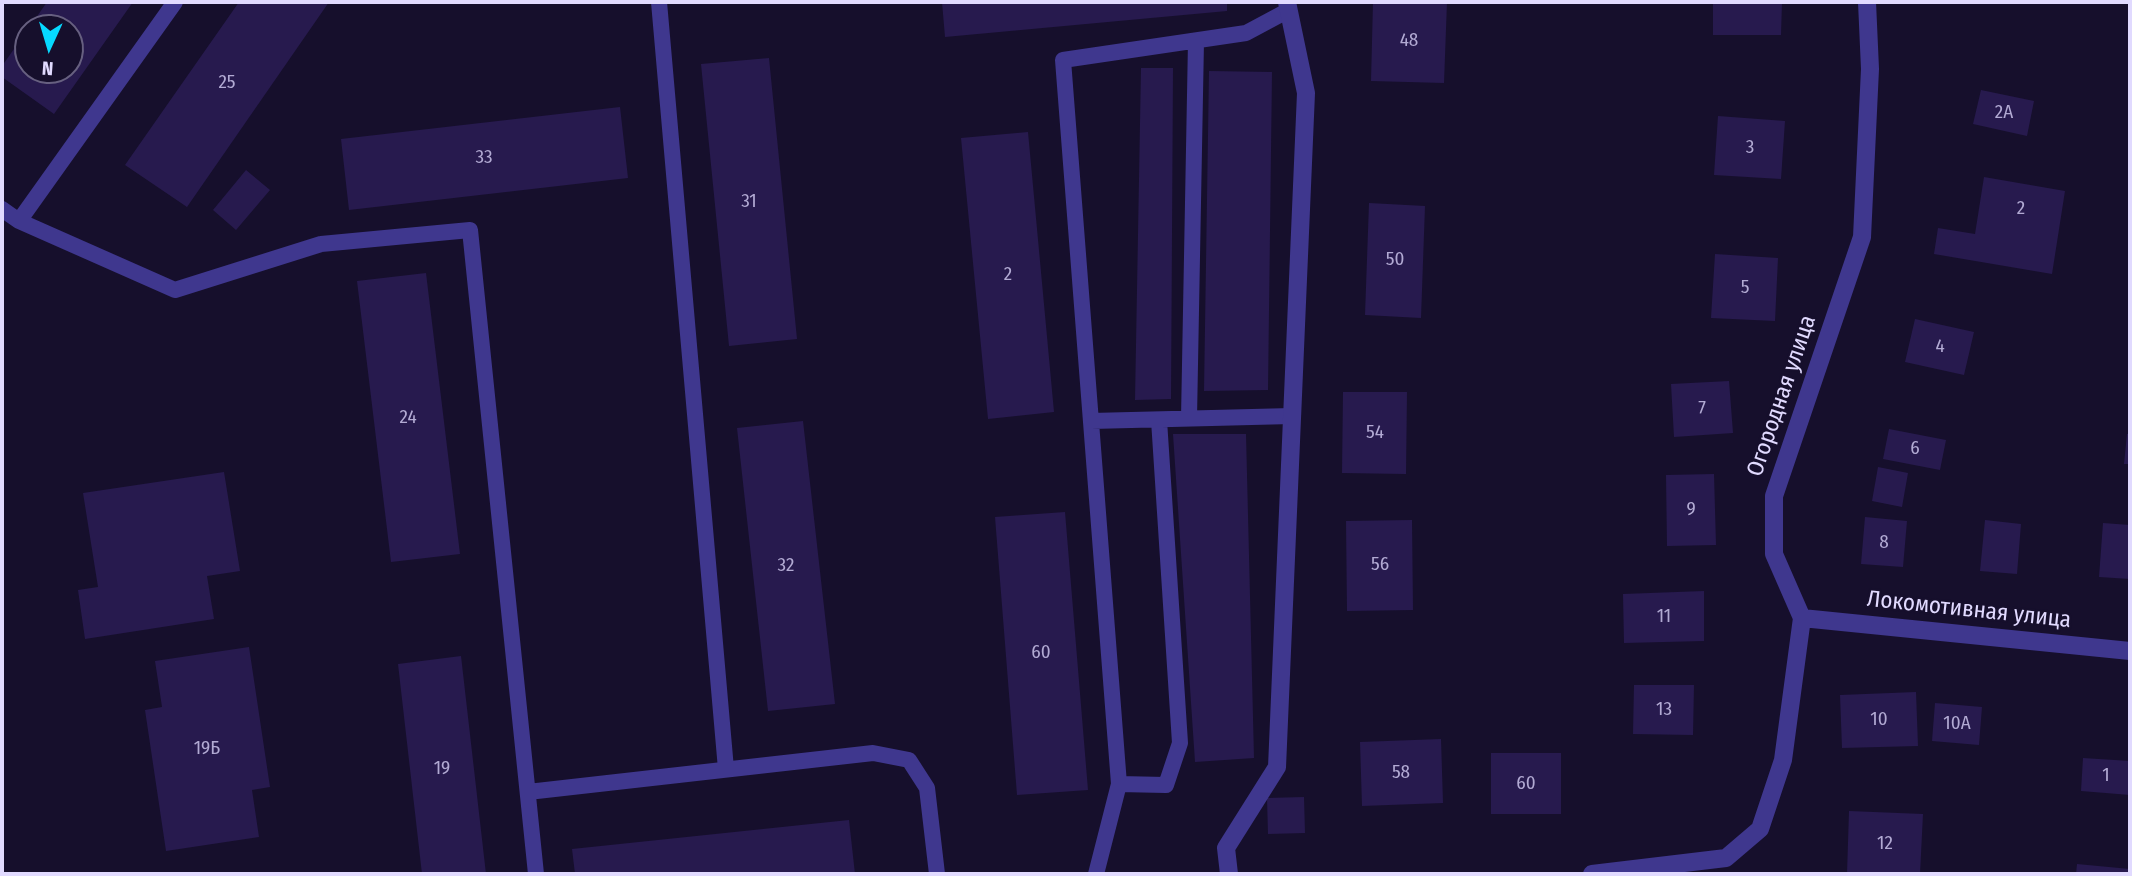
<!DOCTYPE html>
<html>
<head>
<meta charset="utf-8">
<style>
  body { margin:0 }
  #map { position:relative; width:2132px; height:876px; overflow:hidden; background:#160f2c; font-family:"Fira Sans Condensed",sans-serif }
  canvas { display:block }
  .frame { position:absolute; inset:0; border:4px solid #e1daff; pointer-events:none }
  .north { position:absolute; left:14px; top:14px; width:70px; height:70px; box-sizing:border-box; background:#160f2c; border:2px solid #676080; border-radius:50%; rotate:184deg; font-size:19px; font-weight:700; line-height:28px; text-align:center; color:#e1daff }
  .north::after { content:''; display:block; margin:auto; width:24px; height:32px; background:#06d9ff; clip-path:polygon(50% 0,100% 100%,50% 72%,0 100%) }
</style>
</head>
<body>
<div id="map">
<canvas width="2132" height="876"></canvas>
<div class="frame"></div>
<div class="north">N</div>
</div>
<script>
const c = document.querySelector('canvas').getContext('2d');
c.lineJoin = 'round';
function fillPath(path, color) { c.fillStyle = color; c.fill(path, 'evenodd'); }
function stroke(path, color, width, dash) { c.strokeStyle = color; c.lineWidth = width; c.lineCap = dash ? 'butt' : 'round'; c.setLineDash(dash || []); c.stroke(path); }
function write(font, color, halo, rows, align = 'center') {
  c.font = font + ' "Fira Sans Condensed",sans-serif'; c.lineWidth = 5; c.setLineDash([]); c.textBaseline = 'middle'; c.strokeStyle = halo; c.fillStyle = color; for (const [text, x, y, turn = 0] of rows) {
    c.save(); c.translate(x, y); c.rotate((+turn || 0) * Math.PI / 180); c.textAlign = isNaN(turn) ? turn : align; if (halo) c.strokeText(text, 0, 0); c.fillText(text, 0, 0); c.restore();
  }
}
const building = new Path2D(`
  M 47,2 L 133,2 L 54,114 L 2,77 L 2,66 L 28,29 L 28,70 L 70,70 L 70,28 L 29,28 Z
  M 239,2 L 329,2 L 187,207 L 125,165 Z
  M 942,2 L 1227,2 L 1227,11 L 945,37 Z
  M 1373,2 L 1447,2 L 1444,83 L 1371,81 Z
  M 1713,2 L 1782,2 L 1781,35 L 1713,35 Z
  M 769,58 L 797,339 L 729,346 L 701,64 Z
  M 1141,68 L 1173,68 L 1171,399 L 1135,400 Z
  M 1209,71 L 1272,72 L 1268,390 L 1204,391 Z
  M 1981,90 L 2034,101 L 2027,136 L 1973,124 Z
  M 620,107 L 628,178 L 349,210 L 341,139 Z
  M 1718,116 L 1785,121 L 1781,179 L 1714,175 Z
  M 1028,132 L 1054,412 L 988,419 L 961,138 Z
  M 246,170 L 270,190 L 236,230 L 213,210 Z
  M 1984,177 L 2065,191 L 2052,274 L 1934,254 L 1938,228 L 1975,234 Z
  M 1369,203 L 1425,206 L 1421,318 L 1365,315 Z
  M 1715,254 L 1778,258 L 1775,321 L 1711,318 Z
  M 426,273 L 460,554 L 391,562 L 357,281 Z
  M 1915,319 L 1974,332 L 1964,375 L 1905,362 Z
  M 1729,381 L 1733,433 L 1674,437 L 1671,384 Z
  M 1343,392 L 1407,392 L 1406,474 L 1342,473 Z
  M 803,421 L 835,704 L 768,711 L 737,428 Z
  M 1889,429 L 1946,440 L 1940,470 L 1883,459 Z
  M 1173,434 L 1246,434 L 1254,758 L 1195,762 Z
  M 2127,434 L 2130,434 L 2130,464 L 2124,464 Z
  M 1878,467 L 1908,473 L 1902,507 L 1872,501 Z
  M 224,472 L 240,571 L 207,576 L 214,619 L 85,639 L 78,590 L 98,587 L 83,493 Z
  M 1714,474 L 1716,545 L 1667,546 L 1666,475 Z
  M 1065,512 L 1088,790 L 1017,795 L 995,517 Z
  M 1865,517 L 1907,521 L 1903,567 L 1861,564 Z
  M 1412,520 L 1413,610 L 1347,611 L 1346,521 Z
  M 1985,520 L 2021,524 L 2017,574 L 1980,571 Z
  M 2103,523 L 2130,525 L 2130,579 L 2099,577 Z
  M 1704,591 L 1704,641 L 1624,643 L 1623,594 Z
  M 249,647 L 270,787 L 252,790 L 259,837 L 166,851 L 145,710 L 162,707 L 155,661 Z
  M 461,656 L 486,874 L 422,874 L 398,664 Z
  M 1634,685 L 1694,685 L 1693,735 L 1633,734 Z
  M 1916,692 L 1918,746 L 1842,748 L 1840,695 Z
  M 1935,703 L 1982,707 L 1979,745 L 1932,741 Z
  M 1441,739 L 1443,803 L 1362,806 L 1360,742 Z
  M 1491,753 L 1561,753 L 1561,814 L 1491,814 Z
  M 2083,758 L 2130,761 L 2130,795 L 2081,791 Z
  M 1304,797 L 1305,833 L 1268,834 L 1267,798 Z
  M 1849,811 L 1923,814 L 1920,874 L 1847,874 Z
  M 849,820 L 855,874 L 575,874 L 572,849 Z
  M 2077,864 L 2130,869 L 2130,874 L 2076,874 Z`);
const service = new Path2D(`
  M 659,2 L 726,769
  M 2,209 L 19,221 L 175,290 L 321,244 L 470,230 L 536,874
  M 19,221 L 175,2
  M 1189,418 L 1196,41
  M 1091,421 L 1292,416
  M 1119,784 L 1166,785 L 1180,743 L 1159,420
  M 528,792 L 873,753 L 909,760 L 927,788 L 937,874
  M 1096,874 L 1119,784 L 1063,60 L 1246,33 L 1289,10`);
const minor = new Path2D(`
  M 1802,618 L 2130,651
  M 1229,874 L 1226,848 L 1277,767 L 1306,93 L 1287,2
  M 1592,874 L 1726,858 L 1760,829 L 1783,760 L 1802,618 L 1774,554 L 1774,496 L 1862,237 L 1870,69 L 1867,2`);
const numberNames = [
  ["48",1409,41],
  ["25",227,83],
  ["2А",2004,113],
  ["3",1750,148],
  ["33",484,158],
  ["31",749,202],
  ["2",2021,209],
  ["50",1395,260],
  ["2",1008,275],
  ["5",1745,288],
  ["4",1940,347],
  ["7",1702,409],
  ["24",408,418],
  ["54",1375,433],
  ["6",1915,449],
  ["9",1691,510],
  ["8",1884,543],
  ["56",1380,565],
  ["32",786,566],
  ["11",1664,617],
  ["60",1041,653],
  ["13",1664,710],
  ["10",1879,720],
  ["10А",1957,724],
  ["19Б",207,749],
  ["19",442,769],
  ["58",1401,773],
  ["1",2106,776],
  ["60",1526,784],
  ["12",1885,844]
];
const streetNames = [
  ["Огородная улица",1782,396,-71],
  ["Локомотивная улица",1969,610,6]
];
fillPath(building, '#271a4e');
stroke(service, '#3f378e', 16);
stroke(minor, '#3f378e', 18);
write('19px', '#b2aad3', null, numberNames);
write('23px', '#e1daff', '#160f2c', streetNames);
</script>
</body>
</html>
